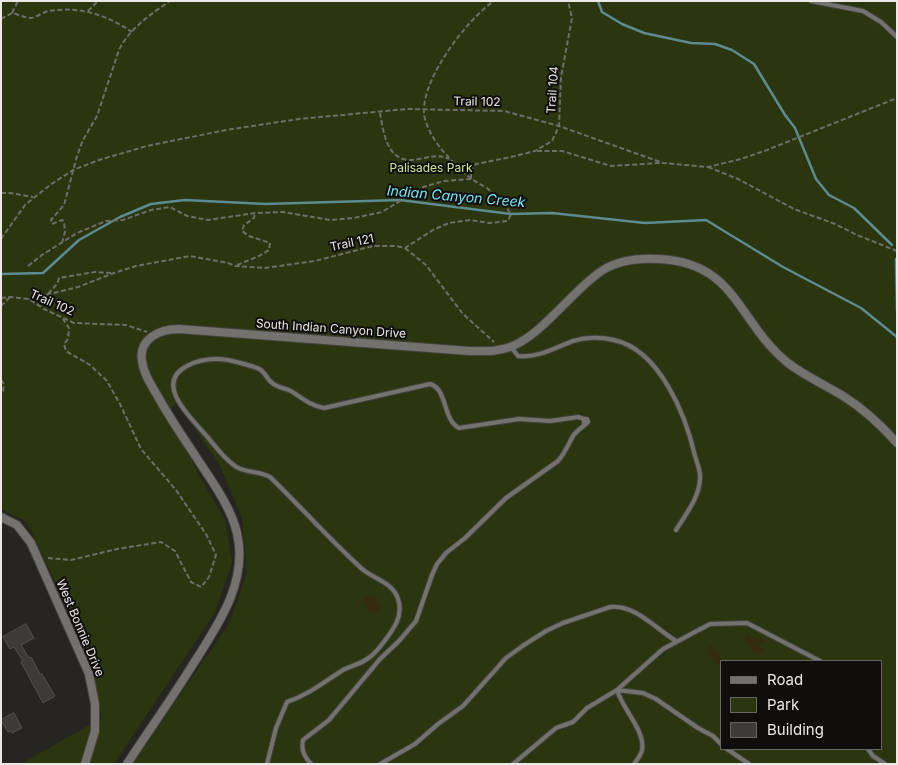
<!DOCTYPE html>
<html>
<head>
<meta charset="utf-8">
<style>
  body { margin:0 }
  #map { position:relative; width:898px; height:765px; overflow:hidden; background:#272521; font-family:Inter,sans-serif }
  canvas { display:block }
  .frame { position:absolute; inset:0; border:2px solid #eae9e6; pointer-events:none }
  .legend { position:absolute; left:720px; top:660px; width:162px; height:90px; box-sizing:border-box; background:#0f0e0d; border:1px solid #676664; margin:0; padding:6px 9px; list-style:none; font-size:15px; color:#eae9e6 }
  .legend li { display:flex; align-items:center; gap:10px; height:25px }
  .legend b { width:25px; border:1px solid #676664 }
</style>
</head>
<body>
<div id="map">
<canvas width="898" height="765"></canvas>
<div class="frame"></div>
<ul class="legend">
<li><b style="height:6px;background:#74726e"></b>Road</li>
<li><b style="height:14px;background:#2b360f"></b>Park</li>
<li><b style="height:14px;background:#3d3b37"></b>Building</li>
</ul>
</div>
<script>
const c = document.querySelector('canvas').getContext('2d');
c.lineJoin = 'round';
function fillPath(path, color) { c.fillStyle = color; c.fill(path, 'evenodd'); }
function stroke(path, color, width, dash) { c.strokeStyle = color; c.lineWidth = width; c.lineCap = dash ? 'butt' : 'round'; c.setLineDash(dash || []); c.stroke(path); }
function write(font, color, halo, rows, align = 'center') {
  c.font = font + ' Inter,sans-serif'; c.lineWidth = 4; c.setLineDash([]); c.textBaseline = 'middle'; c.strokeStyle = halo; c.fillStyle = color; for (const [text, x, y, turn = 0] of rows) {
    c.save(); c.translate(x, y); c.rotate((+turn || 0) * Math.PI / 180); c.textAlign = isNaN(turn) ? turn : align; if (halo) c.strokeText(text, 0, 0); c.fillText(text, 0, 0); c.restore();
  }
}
const green = new Path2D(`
  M 1,1 L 897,1 L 897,764 L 133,764 L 230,622 L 247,572 L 242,518 L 220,466 L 177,402 L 171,409 L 198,474 L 225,519 L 232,563 L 215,612 L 114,764 L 21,764 L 102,718 L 90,656 L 27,522 L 1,509 ZM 722,661 L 882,661 L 882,749 L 722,749 Z`);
const sand = new Path2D(`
  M 372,595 L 376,598 L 377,603 L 382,609 L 376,613 C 369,613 362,604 365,596 Z
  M 747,635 L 762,638 L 766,640 L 763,644 L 755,644 L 763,649 L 764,652 L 758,654 L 751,650 L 745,639 Z
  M 711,645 L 719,654 L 722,661 L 720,665 L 715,664 L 712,658 L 708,656 L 708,648 Z`);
const stream = new Path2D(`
  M 598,1 L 602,12 L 622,24 L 644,33 L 691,43 L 715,44 L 732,50 L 754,64 L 785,115 L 795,128 L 816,179 L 829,195 L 854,208 L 892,245
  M 896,259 L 897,310
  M 1,274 L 43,273 L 79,240 L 120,217 L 151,204 L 185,200 L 265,204 L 400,200 L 511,214 L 552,213 L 645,223 L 706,220 L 783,267 L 861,308 L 897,337`);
const building = new Path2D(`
  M 26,624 L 34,638 L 21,645 L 29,658 L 31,657 L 40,674 L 42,674 L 55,696 L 43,703 L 21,662 L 23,661 L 14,647 L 10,649 L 3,637 Z
  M 14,713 L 22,728 L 12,733 L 11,731 L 8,732 L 1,720 Z`);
const path = new Path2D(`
  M 88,11 L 98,1
  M 12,13 L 18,1
  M 1,19 L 12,13 C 17,14 25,18 31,18 C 37,17 43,12 49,11 C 80,6 107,15 132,32
  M 380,113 C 384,136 388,166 419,159 C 430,157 438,154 449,159
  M 537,151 L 562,151 L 611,166 L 660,163
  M 708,167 L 738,179 L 794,209 L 835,224 L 857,235 L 897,251
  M 471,179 L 471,169 L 476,164 L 511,157 L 535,151 L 552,141 L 559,126 L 561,77 L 572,18 L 568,1
  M 471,179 C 453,162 432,144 425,119 C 416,85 467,19 494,1
  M 1,193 L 10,193 L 33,197
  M 1,239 L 25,205 L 50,185 L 73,170 L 99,160 L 147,146 L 226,130 L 299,119 L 407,109 L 504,111 L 559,126 L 663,163 L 708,167 L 741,159 L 767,150 L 897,98
  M 62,243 L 65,232 L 64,222 L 62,220 L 52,224 L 51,220 L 64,205 L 77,156 L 83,140 L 97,116 L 119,50 C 128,30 152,13 170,1
  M 405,248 L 426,265 L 463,314 L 494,342
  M 237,265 L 259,256 L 269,250 L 270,243 L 249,236 L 242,231 L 244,225 L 254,218 L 255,213
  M 28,266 L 42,255 L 77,233 L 106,221 L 123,220 L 151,210 L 170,207 L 187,216 L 208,220 L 255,213 L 283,212 L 330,220 L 354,218 L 382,212 L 423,187 L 444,181 L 471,179 L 487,188 L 502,201 L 511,214 L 508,221 L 489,223 L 470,220 L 449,223 L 433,230 L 405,248 L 396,246 L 373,246 L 315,261 L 264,268 L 235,266 L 228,263 L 190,256 L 136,266 L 114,273 L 78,287 L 29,299
  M 48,294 L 57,284 L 59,278 L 95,272 L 111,273
  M 1,298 L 10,297 L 29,299 L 44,309 L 74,323 L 126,325 L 147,332
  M 1,306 L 10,297
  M 1,342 L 1,348
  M 1,380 L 4,384 L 3,391 L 1,392
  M 48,558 L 71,560 L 117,549 L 161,542 L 175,551 L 191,582 L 201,587 L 209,577 L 216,555 L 206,534 L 176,490 L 141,449 L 121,406 L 107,381 L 90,365 L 66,351 L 64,344 L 68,339 L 69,328 L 63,319`);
const service = new Path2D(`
  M 811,1 L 863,11 L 881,22 L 897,37
  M 511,347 L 518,356 C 539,358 554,348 573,341 C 586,337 601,337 614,340 C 660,350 686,416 695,456 C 697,463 701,472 700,479 C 699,498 686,514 676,530
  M 727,749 L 749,764
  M 868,749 L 873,756 L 885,764
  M 267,764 L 276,728 L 287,702 C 308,695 324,682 343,670 C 351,666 360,664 367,659 C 374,655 378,649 383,643 C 393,630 404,616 398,599 C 393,582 373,579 361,568 C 329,539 301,507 270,477 C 259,470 246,474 235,466 C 222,457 214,444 204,433 C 189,416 154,383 187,366 C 200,359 214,358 228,360 C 237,362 249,365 257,368 C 264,370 266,377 270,381 C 275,387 284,388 291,391 C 302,398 311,406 324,408 L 430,384 C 448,389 442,419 459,428 L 519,419 L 550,421 L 578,417 L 584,419
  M 311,764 C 304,756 301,750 303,740 L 329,720 L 380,659 L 399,641 L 416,621 L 432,575 L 437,564 L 446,553 L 465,538 L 506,498 L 558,461 C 565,453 568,445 573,436 C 577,430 583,427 588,422 L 587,419 L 584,419 L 584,425
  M 380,764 L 415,744 L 438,724 L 463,706 L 506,658 L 524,645 L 546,631 L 563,623 L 610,607 C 635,604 656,629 676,641
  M 513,764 L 556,728 L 573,722 L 587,708 L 617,690 L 643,693 L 656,699 L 698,728 L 713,736 L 722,745
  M 634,764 C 637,760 641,755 642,750 C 646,732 622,708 617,690 L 663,649 L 710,624 L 747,623 L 820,661`);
const minor = new Path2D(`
  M 1,517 L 17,525 L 31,543 L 89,674 L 95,704 L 95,731 L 85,764
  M 127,764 C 148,732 170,701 190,669 C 215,629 249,584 237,533 C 231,508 214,484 200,463 C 187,443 173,423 161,402 C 154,389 144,376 142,361 C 138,339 160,329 179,329 L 469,351 C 483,351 497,352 510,347 C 543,335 572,290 603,270 C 619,260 639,258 658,259 C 737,262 737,322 788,363 C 805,376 825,385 843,396 C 864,409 881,425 897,443`);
const streetNames = [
  ["Trail 104",553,90,-86],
  ["Trail 102",477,102,1],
  ["Trail 121",352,243,-12],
  ["Trail 102",52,303,24],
  ["South Indian Canyon Drive",331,329,4],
  ["West Bonnie Drive",80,628,67]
];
const parkNames = [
  ["Palisades Park",431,168]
];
const waterNames = [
  ["Indian Canyon Creek",456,197,5]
];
fillPath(green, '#2b360f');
fillPath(sand, '#352c0b');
stroke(stream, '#5c8b91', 2.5);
fillPath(building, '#3d3b37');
stroke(building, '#53514c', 1);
stroke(service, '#444340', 6);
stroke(minor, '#444340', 10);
stroke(path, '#6e6d69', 2, [5, 2.5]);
stroke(service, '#74726e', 4);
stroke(minor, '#74726e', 8);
write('12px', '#eae9e6', '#0f0e0d', streetNames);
write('12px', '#cce790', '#0f0e0d', parkNames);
write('italic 14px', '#6cebfe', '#0f0e0d', waterNames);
</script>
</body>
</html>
